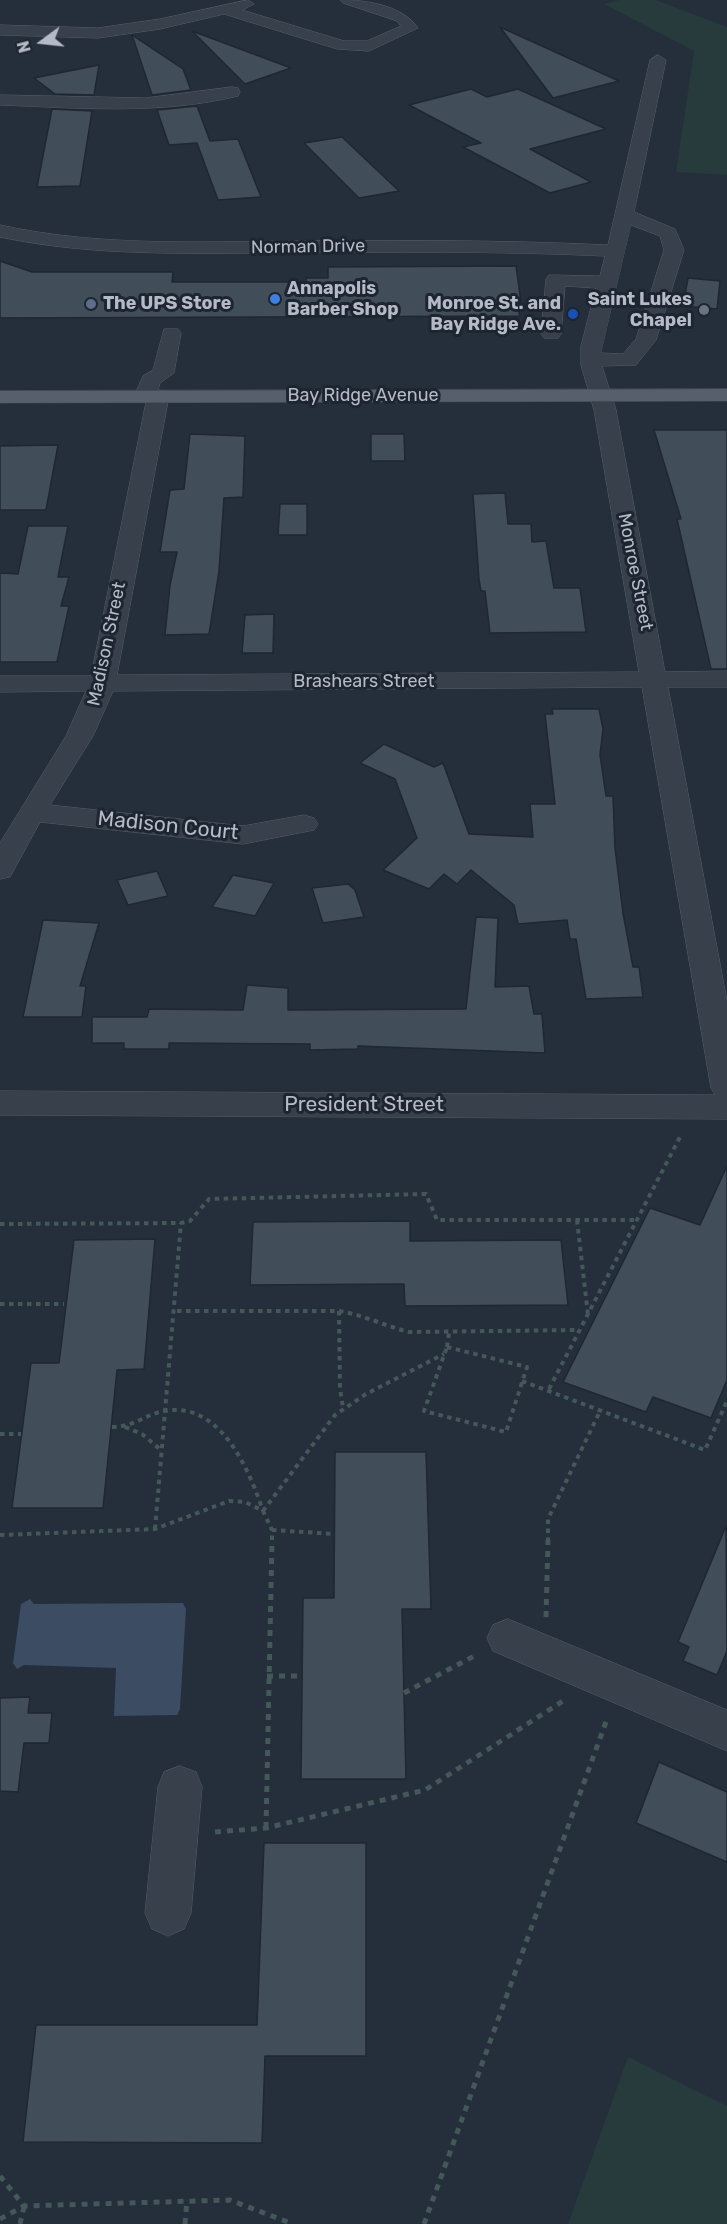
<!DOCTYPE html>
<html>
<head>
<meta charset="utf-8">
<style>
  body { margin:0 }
  #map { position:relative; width:727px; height:2224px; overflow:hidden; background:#252e3b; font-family:Rubik,sans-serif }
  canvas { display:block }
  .north { position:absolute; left:12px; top:12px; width:60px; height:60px; -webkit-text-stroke:4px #1d2530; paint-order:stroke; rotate:255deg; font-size:16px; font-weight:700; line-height:24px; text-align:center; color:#b4bbc6 }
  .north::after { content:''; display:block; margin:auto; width:21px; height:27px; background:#b4bbc6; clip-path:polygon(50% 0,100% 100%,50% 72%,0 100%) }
</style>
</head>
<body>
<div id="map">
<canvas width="727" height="2224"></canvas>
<div class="north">N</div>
</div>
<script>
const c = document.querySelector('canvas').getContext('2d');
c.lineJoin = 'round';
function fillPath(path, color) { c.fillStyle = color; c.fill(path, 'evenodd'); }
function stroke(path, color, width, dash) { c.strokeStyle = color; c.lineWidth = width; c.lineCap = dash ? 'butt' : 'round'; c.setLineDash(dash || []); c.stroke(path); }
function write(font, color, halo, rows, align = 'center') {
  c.font = font + ' Rubik,sans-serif'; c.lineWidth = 6; c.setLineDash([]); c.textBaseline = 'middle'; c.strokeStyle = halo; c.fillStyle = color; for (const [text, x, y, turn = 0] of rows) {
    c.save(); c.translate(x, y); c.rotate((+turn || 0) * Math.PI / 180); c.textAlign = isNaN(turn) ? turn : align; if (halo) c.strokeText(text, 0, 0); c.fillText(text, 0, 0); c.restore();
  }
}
const green = new Path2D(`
  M 619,0 L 656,0 L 727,27 L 727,175 L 676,172 L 694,51 L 604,4 Z
  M 628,2057 L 727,2106 L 727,2224 L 568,2224 Z`);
const water = new Path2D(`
  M 30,1599 L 34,1604 L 183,1603 L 186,1609 L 180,1709 L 177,1715 L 114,1716 L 116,1668 L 24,1665 L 17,1669 L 13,1663 L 21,1604 Z`);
const building = new Path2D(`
  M 500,27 L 619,81 L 553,98 Z
  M 192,31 L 291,68 L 245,84 Z
  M 132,35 L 183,69 L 191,90 L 152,95 Z
  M 99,65 L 94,95 L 55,94 L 34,78 Z
  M 471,89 L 487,97 L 518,89 L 606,129 L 530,149 L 591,182 L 550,193 L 463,147 L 481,143 L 409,105 Z
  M 197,106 L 210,141 L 238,139 L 261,197 L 218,200 L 197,143 L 169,145 L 157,110 Z
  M 52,109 L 92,111 L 80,186 L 37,187 Z
  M 342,137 L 399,191 L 359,198 L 304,143 Z
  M 0,261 L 32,272 L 173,272 L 172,282 L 306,282 L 306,278 L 328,278 L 328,267 L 516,266 L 521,302 L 516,302 L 520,316 L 0,318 Z
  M 688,278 L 720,281 L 717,309 L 683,306 Z
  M 654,430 L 727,430 L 727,669 L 711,669 L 677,519 L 681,519 Z
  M 190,434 L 245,436 L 243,497 L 224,498 L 219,571 L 209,634 L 165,635 L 170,585 L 177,552 L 160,552 L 170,490 L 184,489 Z
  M 371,434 L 404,434 L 405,461 L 371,461 Z
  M 58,445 L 46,510 L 0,510 L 0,446 Z
  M 505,493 L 508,524 L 531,524 L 532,542 L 546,541 L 554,588 L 580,588 L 586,632 L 490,633 L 485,591 L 481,591 L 479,580 L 473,494 Z
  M 280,504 L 307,504 L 307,535 L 278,535 Z
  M 28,526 L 68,526 L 58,577 L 69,577 L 61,606 L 69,606 L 57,662 L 0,662 L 0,573 L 18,574 Z
  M 274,614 L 273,653 L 242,653 L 245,615 Z
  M 552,709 L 599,709 L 603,729 L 600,755 L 606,796 L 613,796 L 615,848 L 623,913 L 633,967 L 639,967 L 643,997 L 586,999 L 576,939 L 570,939 L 567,920 L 518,924 L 514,905 L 471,870 L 457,884 L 444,874 L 429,889 L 383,870 L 417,838 L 395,779 L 360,763 L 384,744 L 434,767 L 443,763 L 469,834 L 533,837 L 530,804 L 555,804 L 545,714 L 553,714 Z
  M 157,871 L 168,896 L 128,905 L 117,880 Z
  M 233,875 L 274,883 L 255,916 L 212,907 Z
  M 348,884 L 355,890 L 364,917 L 323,923 L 312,888 Z
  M 476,917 L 498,918 L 495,987 L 529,986 L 534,1014 L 542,1014 L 545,1053 L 358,1046 L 358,1049 L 310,1050 L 310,1044 L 169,1043 L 169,1049 L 124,1049 L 124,1043 L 92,1043 L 92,1017 L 147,1017 L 149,1009 L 243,1010 L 247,985 L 288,988 L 288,1010 L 466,1009 Z
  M 43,920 L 99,923 L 80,986 L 86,986 L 82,1017 L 23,1017 Z
  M 727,1166 L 727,1380 L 711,1418 L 653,1397 L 646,1412 L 563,1382 L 650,1208 L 700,1225 Z
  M 410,1221 L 410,1241 L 561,1240 L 568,1305 L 405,1306 L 404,1284 L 250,1285 L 253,1222 Z
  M 155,1239 L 144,1369 L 117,1370 L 103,1508 L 12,1508 L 31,1363 L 59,1363 L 74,1240 Z
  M 335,1452 L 426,1452 L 431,1609 L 402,1609 L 406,1779 L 301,1779 L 303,1598 L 334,1598 Z
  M 726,1526 L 727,1651 L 717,1675 L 683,1661 L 689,1647 L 678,1642 Z
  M 30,1697 L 28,1713 L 52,1713 L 49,1743 L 24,1743 L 18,1792 L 0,1791 L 0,1698 Z
  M 659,1762 L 727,1792 L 727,1862 L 636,1823 Z
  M 264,1843 L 366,1843 L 366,2056 L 265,2056 L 262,2143 L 23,2142 L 36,2025 L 257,2025 Z`);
const pathFar1 = new Path2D(`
  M 577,1220 L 588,1315
  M 0,1224 L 181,1223 L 190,1221 L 209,1199 L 426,1194 L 437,1220 L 637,1220
  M 0,1304 L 64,1304
  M 177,1311 L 339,1311 C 364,1315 385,1326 409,1332 L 579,1330
  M 339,1311 L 340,1389 L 343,1408
  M 447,1347 L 449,1333
  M 447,1347 L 527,1367 L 506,1432 L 424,1411 Z
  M 522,1381 L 705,1450 L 727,1401
  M 549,1389 L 680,1137
  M 112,1427 C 138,1426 145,1414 165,1411 C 220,1401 249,1469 263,1511
  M 125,1427 L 142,1434 L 161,1450
  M 0,1434 L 21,1434
  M 263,1511 L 335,1415 L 366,1394 L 444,1354
  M 155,1529 L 181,1223
  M 272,1530 L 335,1534
  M 0,1535 L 155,1529 L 229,1501 L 245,1502 L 263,1511 L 272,1530 L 272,1542
  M 548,1542 L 548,1519 L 601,1409`);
const path = new Path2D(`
  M 546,1617 L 548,1540
  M 267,1676 L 302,1676
  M 404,1693 L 476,1655
  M 266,1828 L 272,1540
  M 215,1832 L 266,1828 L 425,1790 L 563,1701
  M 0,2176 L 24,2206 L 230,2200 L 293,2224
  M 0,2219 L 24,2206
  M 20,2224 L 24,2207
  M 185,2224 L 187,2200
  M 424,2224 L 607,1719`);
const minor = new Path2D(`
  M 248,0 L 254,4 L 242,10 L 344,41 L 367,41 L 401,26 L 397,21 L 343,3 L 340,0 C 367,0 402,5 418,28 L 369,51 L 337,49 L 224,14 L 160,29 L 98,38 L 0,35 L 0,25 L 98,28 L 160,19 Z
  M 658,55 L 666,60 L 634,212 L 675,229 L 684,250 L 656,340 L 636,365 L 602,366 L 616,410 L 665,672 L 727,671 L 727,687 L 668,687 L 727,1001 L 727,1119 L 0,1115 L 0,1091 L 715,1095 L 711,1088 L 642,687 L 113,691 L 93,736 L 50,805 L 243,826 L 304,815 L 314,818 L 318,824 L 314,830 L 243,844 L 40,822 L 10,877 L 0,879 L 0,843 L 66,736 L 86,691 L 0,692 L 0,676 L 91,676 L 146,402 L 137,401 L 134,396 L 143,376 L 153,370 L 164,329 L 178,329 L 181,333 L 174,373 L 160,383 L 158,390 L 166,391 L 169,396 L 117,675 L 639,672 L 594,410 L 581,365 L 581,346 L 596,288 L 565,286 L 561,334 L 558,338 L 544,338 L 541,334 L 546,279 L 549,275 L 600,276 L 605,256 C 499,251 392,252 286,253 C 190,253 95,257 0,237 L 0,225 C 96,246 192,242 290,241 C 396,240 502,240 608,245 L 650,60 ZM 631,225 L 660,236 L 664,250 L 636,339 L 623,354 L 601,353 Z
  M 232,87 L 238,88 L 240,92 L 238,96 C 160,115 79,108 0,105 L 0,95 L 145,98 Z
  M 508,1619 L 727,1710 L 727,1751 L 493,1651 L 487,1638 L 493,1625 Z
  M 180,1766 L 196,1772 L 202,1787 L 191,1913 L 184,1929 L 168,1936 L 152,1929 L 145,1913 L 158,1787 L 164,1772 Z`);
const major = new Path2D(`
  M 727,389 L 727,401 L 0,403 L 0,391 Z`);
const markers = [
  [275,299,6,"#3f7fe0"],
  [91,304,6,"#5c6f8a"],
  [704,310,6,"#6b7280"],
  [573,314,6,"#1a4fb4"]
];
const farStreetnames = [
  ["Norman Drive",308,247,-1],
  ["Bay Ridge Avenue",363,396],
  ["Monroe Street",635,572,79],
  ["Madison Street",107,644,-78],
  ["Brashears Street",364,682]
];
const farPoinames = [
  ["Annapolis",287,289],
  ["Barber Shop",287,310],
  ["Saint Lukes",692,300,"right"],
  ["Chapel",692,321,"right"],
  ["The UPS Store",103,304],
  ["Monroe St. and",561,304,"right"],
  ["Bay Ridge Ave.",561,325,"right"]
];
const streetNames = [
  ["Madison Court",168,826,6],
  ["President Street",364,1105]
];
fillPath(green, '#273a3c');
fillPath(water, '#3b4c63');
fillPath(building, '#414d59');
stroke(building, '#1f2732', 1.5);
stroke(minor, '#565e69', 1);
stroke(major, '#414954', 1);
stroke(pathFar1, '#445759', 4, [4.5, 4.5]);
stroke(path, '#445759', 5, [6, 6]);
fillPath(minor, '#38404b');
fillPath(major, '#565f6b');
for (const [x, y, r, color] of markers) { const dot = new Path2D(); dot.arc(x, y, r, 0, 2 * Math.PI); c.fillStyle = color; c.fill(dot); stroke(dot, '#1d2530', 2); }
write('18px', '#b4bbc6', '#1d2530', farStreetnames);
write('bold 18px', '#b4bbc6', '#1d2530', farPoinames, 'left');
write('21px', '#b4bbc6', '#1d2530', streetNames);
</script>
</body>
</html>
